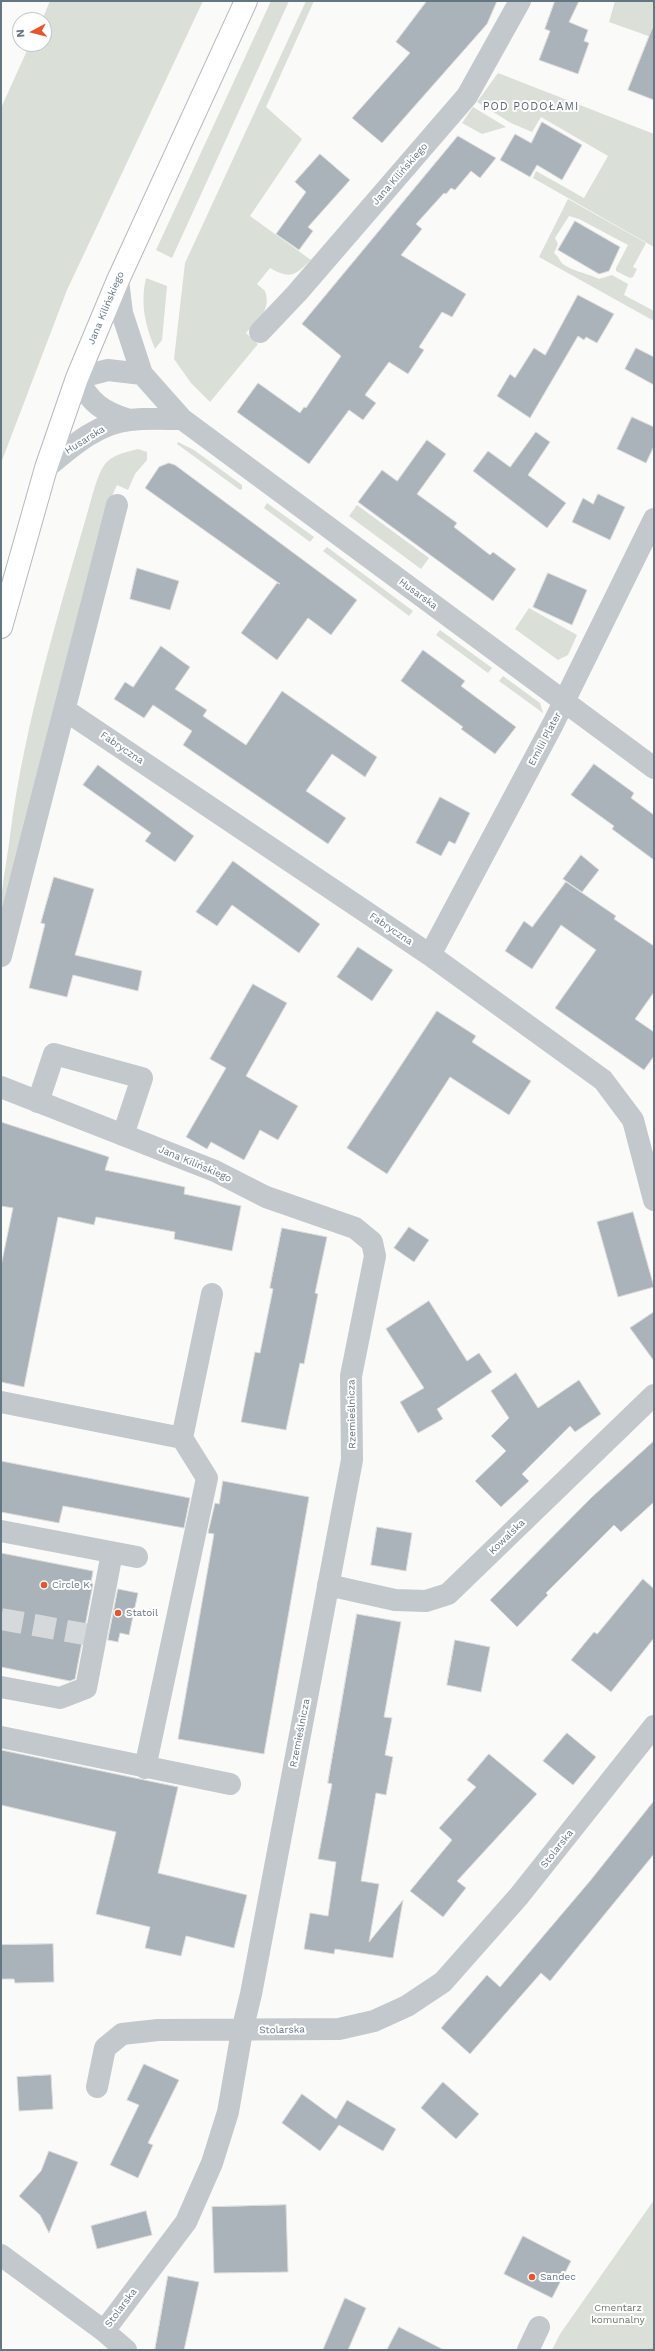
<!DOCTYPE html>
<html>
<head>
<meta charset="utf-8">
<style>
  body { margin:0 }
  #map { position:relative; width:655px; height:2351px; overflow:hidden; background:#fafaf8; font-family:"Work Sans",sans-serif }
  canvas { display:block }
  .frame { position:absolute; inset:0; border:2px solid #657683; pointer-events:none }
  .north { position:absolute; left:12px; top:12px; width:40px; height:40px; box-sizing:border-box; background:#fff; border:1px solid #c1c8cd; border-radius:50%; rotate:263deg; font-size:11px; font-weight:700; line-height:16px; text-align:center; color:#657683 }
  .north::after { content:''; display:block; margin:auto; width:14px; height:18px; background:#e4572e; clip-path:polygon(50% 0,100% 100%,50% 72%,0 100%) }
</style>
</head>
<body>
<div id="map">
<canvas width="655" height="2351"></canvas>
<div class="frame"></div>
<div class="north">N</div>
</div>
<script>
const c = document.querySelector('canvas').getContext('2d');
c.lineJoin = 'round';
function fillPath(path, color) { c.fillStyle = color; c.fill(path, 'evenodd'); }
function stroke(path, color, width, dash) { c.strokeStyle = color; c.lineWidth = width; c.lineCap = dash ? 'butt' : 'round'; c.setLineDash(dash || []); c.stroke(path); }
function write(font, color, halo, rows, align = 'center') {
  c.font = font + ' "Work Sans",sans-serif'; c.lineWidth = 4; c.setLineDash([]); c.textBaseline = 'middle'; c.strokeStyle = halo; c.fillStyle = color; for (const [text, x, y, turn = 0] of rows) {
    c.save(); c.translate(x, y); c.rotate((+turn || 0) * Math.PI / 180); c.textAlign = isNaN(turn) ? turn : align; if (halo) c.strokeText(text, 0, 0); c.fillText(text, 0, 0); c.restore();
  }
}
const green = new Path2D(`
  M 50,1 L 203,1 L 67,290 L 1,463 L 1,108 L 30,44 L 44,44 L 44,20 L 42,20 Z
  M 271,1 L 289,1 L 172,258 L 156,250 Z
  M 306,1 L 314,1 L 266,107 L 302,139 L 250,216 L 311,260 C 295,275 291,280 270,268 L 257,284 L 265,291 C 272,310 257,321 246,333 L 258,344 L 210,402 L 191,383 L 174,359 L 185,263 Z
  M 615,1 L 654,1 L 654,38 L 609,22 Z
  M 498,73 L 654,134 L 654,247 L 533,178 L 536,171 L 584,198 L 608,156 L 541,117 L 532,132 L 511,123 L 477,102 Z
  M 473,107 L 506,127 L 482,134 L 462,123 Z
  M 568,199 L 646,243 L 633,267 L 637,269 L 633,277 L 630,278 L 616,271 L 616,268 L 628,245 L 579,219 L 569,216 L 555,238 L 558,244 L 554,253 C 558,256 559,259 561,262 C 567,270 590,274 599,279 L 612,275 L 628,284 L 624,295 L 654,311 L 654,321 L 539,257 Z
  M 146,278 L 167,286 L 162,340 L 155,349 C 145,325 140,303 146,278 Z
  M 178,442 L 194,450 L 242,485 L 242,489 L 240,490 L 177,444 Z
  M 138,449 L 147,452 L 147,460 L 135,474 L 128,490 L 117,485 L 113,494 L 82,607 L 5,912 L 1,911 C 1,887 7,861 10,836 C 25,719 61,606 93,493 C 103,461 105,457 138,449 Z
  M 267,503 L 314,537 L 310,542 L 264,508 Z
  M 357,505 L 429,558 L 421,569 L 349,516 Z
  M 327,547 L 413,611 L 409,616 L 323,551 Z
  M 529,608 L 577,635 L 568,655 L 558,660 L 515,629 Z
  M 440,630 L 492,668 L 488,673 L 436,635 Z
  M 503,676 L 540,703 L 543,713 L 499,681 Z
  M 654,2200 L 654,2350 L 552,2350 L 560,2334 Z`);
const building = new Path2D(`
  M 427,1 L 497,1 L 487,24 L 382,143 L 352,118 L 410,53 L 396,42 Z
  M 555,1 L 579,1 L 569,22 L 588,30 L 584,41 L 589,43 L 578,74 L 539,60 L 550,31 L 545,29 Z
  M 653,27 L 654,27 L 654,100 L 628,90 Z
  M 542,122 L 582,145 L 562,180 L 537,165 L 530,177 L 500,160 L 515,134 L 531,143 Z
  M 458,136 L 496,158 L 480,178 L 471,171 L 455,190 L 451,188 L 446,194 L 444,193 L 416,224 L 422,229 L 401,255 L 466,294 L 452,317 L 442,312 L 419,347 L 424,350 L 408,374 L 389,362 L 365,395 L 376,403 L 363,420 L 349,410 L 309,464 L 237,412 L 258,383 L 300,413 L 304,407 L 306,408 L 341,356 L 302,324 Z
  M 320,154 L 350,180 L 308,227 L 313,231 L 299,250 L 276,234 L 306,192 L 295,182 Z
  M 575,221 L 620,247 L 609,271 L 599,274 L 558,250 Z
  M 578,295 L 614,314 L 597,343 L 586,337 L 584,340 L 578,336 L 530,418 L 497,396 L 510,374 L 515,378 L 534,348 L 545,355 Z
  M 636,348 L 654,357 L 654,385 L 625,369 Z
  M 632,417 L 654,427 L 654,446 L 646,463 L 617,449 Z
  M 536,432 L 550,442 L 528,475 L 566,503 L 547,528 L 473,471 L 488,451 L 510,467 Z
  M 427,440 L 446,454 L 417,494 L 457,523 L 454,527 L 490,555 L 493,552 L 516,569 L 493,601 L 358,502 L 382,470 L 397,481 Z
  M 169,463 L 175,465 L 357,600 L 331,635 L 308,618 L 277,660 L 241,633 L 277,583 L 280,584 L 145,488 L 159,467 Z
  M 598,494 L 625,507 L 610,540 L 572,522 L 583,498 L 593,504 Z
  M 137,568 L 179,581 L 170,610 L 130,599 Z
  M 548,573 L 587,590 L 572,625 L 533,607 Z
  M 161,646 L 190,667 L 175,689 L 207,710 L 203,716 L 246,745 L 282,691 L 377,757 L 365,777 L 332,754 L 306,791 L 346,818 L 328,844 L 183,745 L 192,731 L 153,705 L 144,718 L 114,699 L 125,682 L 133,687 Z
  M 423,650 L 465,681 L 461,686 L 516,727 L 495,754 L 461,729 L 463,727 L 401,681 Z
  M 594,764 L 634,793 L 631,798 L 654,815 L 654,860 L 612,829 L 614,826 L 571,795 Z
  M 98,765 L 194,836 L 175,862 L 145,841 L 151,833 L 83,785 Z
  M 440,797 L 470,813 L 455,844 L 449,841 L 441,856 L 416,843 Z
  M 581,855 L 599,870 L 582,892 L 563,879 Z
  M 233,861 L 320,924 L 299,953 L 232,905 L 217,926 L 196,912 Z
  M 54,877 L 94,889 L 75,955 L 142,971 L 138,991 L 73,975 L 67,997 L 29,988 L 45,924 L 41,923 Z
  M 566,882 L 616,916 L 614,919 L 654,946 L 654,992 L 635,1019 L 654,1032 L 654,1056 L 644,1070 L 555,1008 L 596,950 L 561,925 L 532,969 L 505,951 L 524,921 L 532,927 Z
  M 358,947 L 393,970 L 372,1001 L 337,977 Z
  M 253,984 L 287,1003 L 246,1076 L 298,1106 L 278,1140 L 260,1130 L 244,1160 L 211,1142 L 207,1149 L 186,1137 L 226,1068 L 210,1059 Z
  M 437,1011 L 476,1036 L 472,1042 L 531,1081 L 509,1115 L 450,1077 L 387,1174 L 347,1148 Z
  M 1,1122 L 109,1157 L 105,1170 L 185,1187 L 184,1194 L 241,1206 L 232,1251 L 174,1239 L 175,1232 L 96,1217 L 94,1225 L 58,1217 L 24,1387 L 1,1382 L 1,1266 L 13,1208 L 1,1206 Z
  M 633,1212 L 654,1287 L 618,1297 L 597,1222 Z
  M 409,1227 L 429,1240 L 414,1262 L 394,1248 Z
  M 282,1228 L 327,1237 L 315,1293 L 318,1294 L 304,1364 L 300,1363 L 286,1430 L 241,1422 L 255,1352 L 260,1353 L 273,1289 L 270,1288 Z
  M 429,1301 L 467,1361 L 479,1353 L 492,1372 L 437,1409 L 443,1419 L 418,1433 L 400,1402 L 424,1388 L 386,1329 Z
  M 654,1312 L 654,1361 L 630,1328 Z
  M 516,1373 L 538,1408 L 579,1380 L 601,1414 L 575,1432 L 570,1426 L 522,1474 L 529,1481 L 501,1507 L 475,1481 L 506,1451 L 491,1436 L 509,1418 L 491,1391 Z
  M 654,1441 L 654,1502 L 621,1532 L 614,1525 L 546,1593 L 548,1595 L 517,1627 L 490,1600 L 592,1497 Z
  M 1,1461 L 190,1498 L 184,1528 L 63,1506 L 59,1523 L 1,1512 Z
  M 223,1481 L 309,1497 L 264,1754 L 178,1739 L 214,1534 L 208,1533 L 215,1503 L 219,1504 Z
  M 377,1527 L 412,1533 L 406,1571 L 371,1565 Z
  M 1,1553 L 93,1571 L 91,1583 L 93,1584 L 75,1679 L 70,1681 L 1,1667 Z
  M 643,1579 L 654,1589 L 654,1638 L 611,1692 L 571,1660 L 594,1632 L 597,1634 Z
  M 118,1589 L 138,1593 L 129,1635 L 120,1633 L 118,1642 L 108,1640 Z
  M 357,1614 L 401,1622 L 384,1717 L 392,1718 L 385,1755 L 393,1757 L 386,1795 L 376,1793 L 361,1881 L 379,1884 L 369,1942 L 403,1900 L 393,1958 L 335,1949 L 334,1954 L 304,1949 L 310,1913 L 328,1916 L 336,1862 L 318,1859 L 332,1784 L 328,1783 Z
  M 455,1640 L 490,1647 L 481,1692 L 447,1685 Z
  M 567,1733 L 596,1757 L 573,1785 L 543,1761 Z
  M 1,1750 L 178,1787 L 158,1873 L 247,1895 L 234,1948 L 186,1936 L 181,1956 L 145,1948 L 150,1927 L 96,1914 L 116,1832 L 1,1805 Z
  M 489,1754 L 537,1794 L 457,1881 L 466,1888 L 443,1917 L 410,1891 L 452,1840 L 439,1828 L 476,1787 L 467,1780 Z
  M 654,1801 L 654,1854 L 550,1981 L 541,1973 L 470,2054 L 441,2028 L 487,1975 L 500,1987 L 590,1881 Z
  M 53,1944 L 54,1982 L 15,1983 L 14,1979 L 1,1979 L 1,1945 Z
  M 144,2064 L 179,2080 L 148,2143 L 153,2145 L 138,2178 L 110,2165 L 139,2105 L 127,2100 Z
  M 51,2075 L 53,2109 L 19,2111 L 17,2077 Z
  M 443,2082 L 479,2114 L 456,2139 L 421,2108 Z
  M 302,2094 L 336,2119 L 347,2100 L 396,2129 L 383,2151 L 339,2125 L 320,2151 L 282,2123 Z
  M 49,2151 L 78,2162 L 49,2233 L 40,2215 L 19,2196 L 41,2171 Z
  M 286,2205 L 288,2272 L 214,2273 L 212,2207 Z
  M 146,2211 L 152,2235 L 97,2249 L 91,2226 Z
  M 523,2236 L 571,2261 L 552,2298 L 504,2274 Z
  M 168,2276 L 199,2282 L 184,2350 L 155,2350 Z
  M 345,2298 L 366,2308 L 348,2350 L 323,2350 Z
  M 399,2327 L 444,2350 L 387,2350 Z`);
const minorTunnel = new Path2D(`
  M 1,1619 L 95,1636`);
const minor = new Path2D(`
  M 118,280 L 122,313 L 142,374 L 182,419 L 654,768
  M 260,332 L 297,293 L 467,96 L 520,1
  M 129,420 C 101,411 91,403 77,378 L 108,370 L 142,374
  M 46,468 C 70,448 97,423 130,420 C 147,418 165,419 182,419
  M 65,710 L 430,955 L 603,1080 L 633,1120 L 654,1200
  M 430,955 L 553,724 L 654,519
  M 1,956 L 117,505
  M 1,1087 L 215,1171 L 266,1197 L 355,1228 L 372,1242 L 375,1256 L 351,1376 L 352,1460 L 251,1994 L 242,2031 L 228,2112 L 212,2163 L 186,2222 L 104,2331
  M 38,1102 L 54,1054 L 142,1078 L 123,1135
  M 1,1402 L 182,1438 L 207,1478 L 145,1768
  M 182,1438 L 212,1294
  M 1,1531 L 137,1557
  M 328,1585 L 395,1600 L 426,1601 L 448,1594 L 654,1395
  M 1,1687 L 60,1698 L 86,1688 L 112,1553
  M 1,1737 L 230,1784
  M 97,2087 L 105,2048 L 122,2034 L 158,2030 L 339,2029 L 374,2021 L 407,2006 L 443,1982 L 519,1896 L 654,1726
  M 1,2255 L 104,2331 L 126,2350
  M 528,2350 L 539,2327`);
const major = new Path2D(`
  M 1,627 L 46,468 L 77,378 L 118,280 L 246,1`);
const markers = [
  [44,1585,4,"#e4572e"],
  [118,1613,4,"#e4572e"],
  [532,2277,4,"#e4572e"]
];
const streetNames = [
  ["Jana Kilińskiego",400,174,-49],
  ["Jana Kilińskiego",106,308,-67],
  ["Husarska",85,440,-32],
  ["Husarska",418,594,36],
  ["Emilii Plater",545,739,-62],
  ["Fabryczna",122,748,34],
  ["Fabryczna",391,929,34],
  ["Jana Kilińskiego",195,1164,23],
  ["Rzemieślnicza",352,1414,-91],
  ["Kowalska",507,1537,-44],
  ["Rzemieślnicza",300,1733,-79],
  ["Stolarska",557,1849,-52],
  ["Stolarska",282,2030,-1],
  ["Stolarska",121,2308,-53]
];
const poiNames = [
  ["Circle K",52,1585],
  ["Statoil",126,1613],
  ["Sandec",540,2277]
];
const parkNames = [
  ["Cmentarz",618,2308],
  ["komunalny",618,2320]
];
const neighbourhoodNames = [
  ["POD PODOŁAMI",531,107]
];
fillPath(green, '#dadfd7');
fillPath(building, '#aab3b9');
stroke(building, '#dcdcda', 1);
stroke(minorTunnel, '#d5d9db', 22, [22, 11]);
stroke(major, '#b5babe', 24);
stroke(minor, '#c3c8cc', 22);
stroke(major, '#fff', 22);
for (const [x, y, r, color] of markers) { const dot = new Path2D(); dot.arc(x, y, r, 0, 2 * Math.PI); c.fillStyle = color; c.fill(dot); stroke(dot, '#fff', 1.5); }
write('10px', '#657683', '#fff', streetNames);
write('10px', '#657683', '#fff', poiNames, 'left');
write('10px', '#687a64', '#fff', parkNames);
c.letterSpacing = '1px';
write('11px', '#57646e', '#fff', neighbourhoodNames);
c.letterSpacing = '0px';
</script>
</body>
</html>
